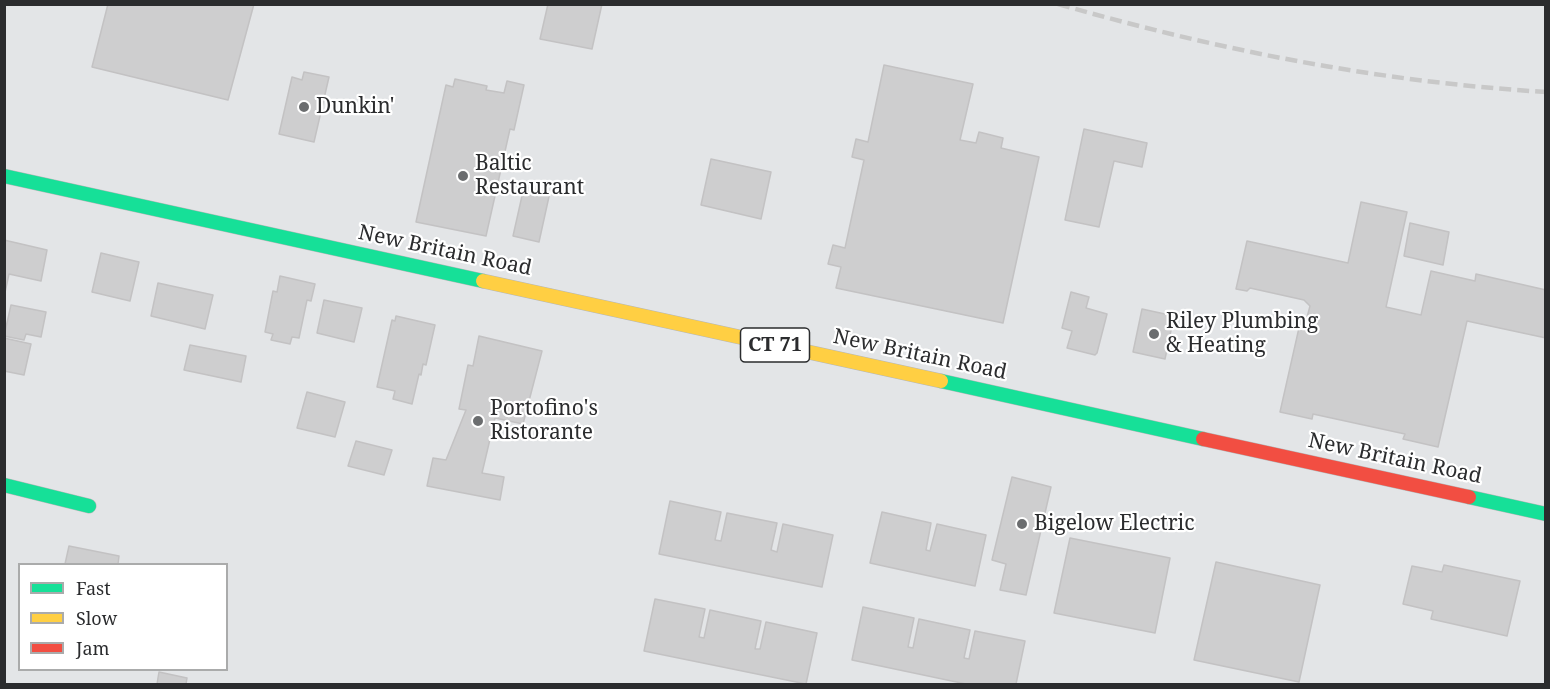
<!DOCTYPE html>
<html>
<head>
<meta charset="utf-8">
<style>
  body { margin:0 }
  #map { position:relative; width:1550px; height:689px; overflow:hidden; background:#e3e5e7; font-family:"Noto Serif",serif }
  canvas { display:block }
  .frame { position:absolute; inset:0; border:6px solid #2b2c2e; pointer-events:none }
  .legend { position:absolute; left:18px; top:563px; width:210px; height:108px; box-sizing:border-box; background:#fff; border:2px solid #aaabab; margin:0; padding:8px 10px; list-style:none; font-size:18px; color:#2b2c2e }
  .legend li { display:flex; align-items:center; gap:12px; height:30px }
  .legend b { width:30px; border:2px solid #aaabab }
</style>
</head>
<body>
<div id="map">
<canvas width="1550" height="689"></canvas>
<div class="frame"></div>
<ul class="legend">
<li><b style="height:8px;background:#16e098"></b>Fast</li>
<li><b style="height:8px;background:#ffcf43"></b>Slow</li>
<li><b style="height:8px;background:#f24e42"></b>Jam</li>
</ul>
</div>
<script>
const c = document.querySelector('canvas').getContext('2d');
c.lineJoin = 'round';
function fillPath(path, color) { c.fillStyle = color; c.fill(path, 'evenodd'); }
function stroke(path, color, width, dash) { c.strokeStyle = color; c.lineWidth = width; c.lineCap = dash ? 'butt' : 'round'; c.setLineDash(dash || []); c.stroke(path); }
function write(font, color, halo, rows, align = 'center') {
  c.font = font + ' "Noto Serif",serif'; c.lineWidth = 4.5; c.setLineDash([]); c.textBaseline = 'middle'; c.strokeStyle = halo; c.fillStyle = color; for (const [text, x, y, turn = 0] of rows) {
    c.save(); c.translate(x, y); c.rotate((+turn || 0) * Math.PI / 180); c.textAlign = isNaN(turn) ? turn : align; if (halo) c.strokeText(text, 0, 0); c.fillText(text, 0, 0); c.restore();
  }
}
const building = new Path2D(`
  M 108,4 L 254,4 L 228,100 L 92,67 Z
  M 548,4 L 602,4 L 592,49 L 540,39 Z
  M 884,65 L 973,84 L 960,140 L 976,143 L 979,132 L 1003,138 L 1001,148 L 1039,157 L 1003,323 L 836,288 L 841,267 L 828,264 L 833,245 L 845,248 L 864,160 L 852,157 L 856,139 L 868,142 Z
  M 304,72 L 329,77 L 314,142 L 279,134 L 292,77 L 302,80 Z
  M 455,79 L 487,86 L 486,90 L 504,93 L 507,81 L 524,85 L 514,130 L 510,129 L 486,236 L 416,222 L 446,85 L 453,87 Z
  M 1084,129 L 1147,143 L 1142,167 L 1114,161 L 1099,227 L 1065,220 Z
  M 711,159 L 771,172 L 761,219 L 701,205 Z
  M 524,187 L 550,192 L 539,242 L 513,236 Z
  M 1361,202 L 1407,212 L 1386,307 L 1421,315 L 1431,271 L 1475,281 L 1476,274 L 1546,290 L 1546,338 L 1467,321 L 1438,447 L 1403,439 L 1405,434 L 1313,414 L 1312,419 L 1280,412 L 1301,319 L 1306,321 L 1310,306 L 1304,300 L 1250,288 L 1247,291 L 1236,289 L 1247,241 L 1348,263 Z
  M 1410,223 L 1449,232 L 1443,265 L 1404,256 Z
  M 4,240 L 47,250 L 41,281 L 9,274 L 4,297 Z
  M 101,253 L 139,262 L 130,301 L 92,292 Z
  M 280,276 L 315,284 L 311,301 L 307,300 L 299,338 L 292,337 L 290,344 L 271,340 L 273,334 L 265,332 L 273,291 L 277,292 Z
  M 158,283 L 213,295 L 205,329 L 151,316 Z
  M 1071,292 L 1089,297 L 1086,308 L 1107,314 L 1097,353 L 1095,355 L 1067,348 L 1072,331 L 1062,328 Z
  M 324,300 L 362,308 L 354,342 L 317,333 Z
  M 11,305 L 46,312 L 41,337 L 26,334 L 24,340 L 4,336 Z
  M 1142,309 L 1174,316 L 1165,359 L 1133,352 Z
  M 396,316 L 435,325 L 426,365 L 423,364 L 421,375 L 419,374 L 412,404 L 393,399 L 395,391 L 377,387 L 392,320 L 395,321 Z
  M 479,336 L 542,351 L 523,424 L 495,418 L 482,473 L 504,477 L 500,500 L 427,486 L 433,458 L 446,460 L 466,410 L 459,409 L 468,365 L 473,366 Z
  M 4,338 L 31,344 L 24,375 L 4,371 Z
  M 190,345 L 246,356 L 241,382 L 184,370 Z
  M 307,392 L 345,402 L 335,437 L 297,428 Z
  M 356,441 L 392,450 L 384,475 L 348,466 Z
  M 1012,477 L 1051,487 L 1026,595 L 1000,590 L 1006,564 L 992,560 Z
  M 670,501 L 721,512 L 715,540 L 721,541 L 727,513 L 777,523 L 771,550 L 777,552 L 783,524 L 833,535 L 822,587 L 659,554 Z
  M 882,512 L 931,523 L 926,550 L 930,551 L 937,524 L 986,535 L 975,586 L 870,563 Z
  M 1070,538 L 1170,558 L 1155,633 L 1054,613 Z
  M 69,546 L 119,556 L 118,564 L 65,564 Z
  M 1216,562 L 1320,585 L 1299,682 L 1194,660 Z
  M 1444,565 L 1520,581 L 1507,636 L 1431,619 L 1433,611 L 1403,604 L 1412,566 L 1442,572 Z
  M 655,599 L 705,609 L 699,637 L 704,638 L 710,610 L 761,621 L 755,649 L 760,649 L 766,622 L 817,633 L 806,684 L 644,651 Z
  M 863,607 L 914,618 L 908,647 L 913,648 L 919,619 L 970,630 L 964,658 L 969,659 L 975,631 L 1025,641 L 1016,684 L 966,684 L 852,660 Z
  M 159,672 L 187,678 L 186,684 L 157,684 Z`);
const fast = new Path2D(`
  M 4,176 L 483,281
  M 941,381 L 1203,439
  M 4,485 L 89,506
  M 1469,497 L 1546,514`);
const slow = new Path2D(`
  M 483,281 L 941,381`);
const jam = new Path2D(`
  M 1203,439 L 1469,497`);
const rail = new Path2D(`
  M 1058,4 C 1218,50 1380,82 1546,92`);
const markers = [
  [304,107,6,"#6b6d6f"],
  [463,176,6,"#6b6d6f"],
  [1154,334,6,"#6b6d6f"],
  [478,421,6,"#6b6d6f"],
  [1022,524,6,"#6b6d6f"]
];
const shields = [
  [775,345,69]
];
const shieldNames = [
  ["CT 71",775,345]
];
const poiNames = [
  ["Dunkin'",316,107],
  ["Baltic",475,164],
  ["Restaurant",475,188],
  ["Riley Plumbing",1166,322],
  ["& Heating",1166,346],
  ["Portofino's",490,409],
  ["Ristorante",490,433],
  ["Bigelow Electric",1034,524]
];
const streetNames = [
  ["New Britain Road",445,251,12],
  ["New Britain Road",920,355,12],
  ["New Britain Road",1395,459,12]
];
fillPath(building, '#cececf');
stroke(building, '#c3c2c3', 1.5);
stroke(fast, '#b5b7b8', 15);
stroke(slow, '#b5b7b8', 15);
stroke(jam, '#b5b7b8', 15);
stroke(fast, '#16e098', 14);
stroke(slow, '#ffcf43', 14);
stroke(jam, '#f24e42', 14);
stroke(rail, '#c8c8c8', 4.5, [12, 6]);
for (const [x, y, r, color] of markers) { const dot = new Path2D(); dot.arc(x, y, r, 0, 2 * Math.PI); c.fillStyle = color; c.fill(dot); stroke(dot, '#fff', 2); }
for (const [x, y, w] of shields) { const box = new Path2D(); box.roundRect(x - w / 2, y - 17, w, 34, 4.5); c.fillStyle = '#fff'; c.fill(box); stroke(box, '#2b2c2e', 1.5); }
write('bold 20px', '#2b2c2e', null, shieldNames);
write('21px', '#2b2c2e', '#fff', poiNames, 'left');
write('21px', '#2b2c2e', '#fff', streetNames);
</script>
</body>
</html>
